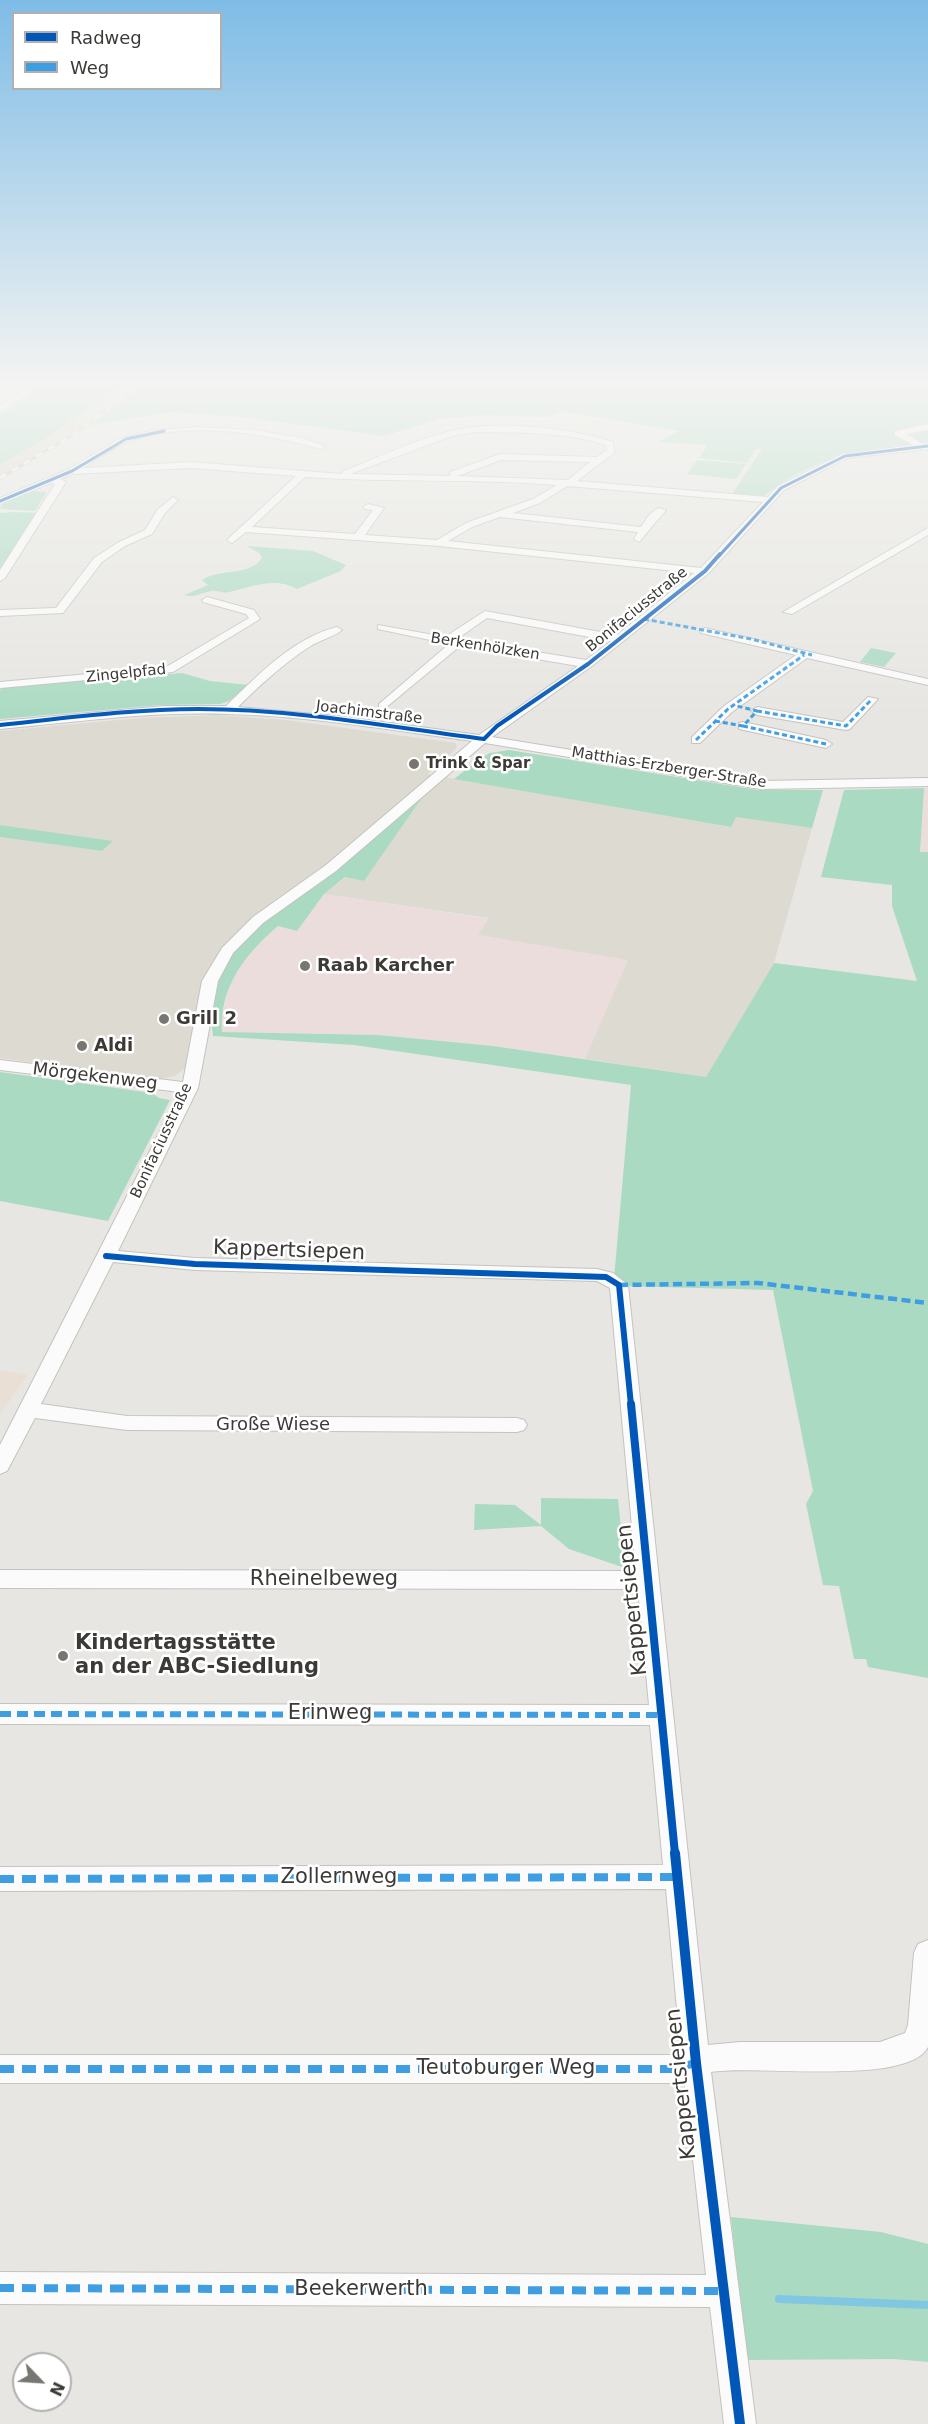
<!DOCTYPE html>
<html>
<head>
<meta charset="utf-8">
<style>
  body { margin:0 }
  #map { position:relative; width:928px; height:2424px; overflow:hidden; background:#e7e6e2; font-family:"DejaVu Sans",sans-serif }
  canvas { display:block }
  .legend { position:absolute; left:12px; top:12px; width:210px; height:78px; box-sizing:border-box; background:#fff; border:2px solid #b1b0af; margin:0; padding:8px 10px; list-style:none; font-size:18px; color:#3b3a37 }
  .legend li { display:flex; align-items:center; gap:12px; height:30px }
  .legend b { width:30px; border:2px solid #b1b0af }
  .north { position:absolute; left:12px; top:2352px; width:60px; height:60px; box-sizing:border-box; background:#fff; border:2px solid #b1b0af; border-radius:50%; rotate:115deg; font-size:16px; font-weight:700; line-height:24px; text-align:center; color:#3b3a37 }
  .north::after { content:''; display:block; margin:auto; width:21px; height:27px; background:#777673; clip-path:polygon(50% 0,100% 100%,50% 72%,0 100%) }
</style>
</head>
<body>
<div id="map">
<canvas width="928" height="2424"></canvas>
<ul class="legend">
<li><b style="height:8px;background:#0057b8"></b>Radweg</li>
<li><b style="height:8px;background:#3f9ee2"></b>Weg</li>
</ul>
<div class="north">N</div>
</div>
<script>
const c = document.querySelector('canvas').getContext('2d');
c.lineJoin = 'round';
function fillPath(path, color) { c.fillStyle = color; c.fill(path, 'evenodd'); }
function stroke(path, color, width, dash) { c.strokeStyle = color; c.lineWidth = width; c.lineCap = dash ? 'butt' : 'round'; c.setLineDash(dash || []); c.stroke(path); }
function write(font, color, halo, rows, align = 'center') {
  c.font = font + ' "DejaVu Sans",sans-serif'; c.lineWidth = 5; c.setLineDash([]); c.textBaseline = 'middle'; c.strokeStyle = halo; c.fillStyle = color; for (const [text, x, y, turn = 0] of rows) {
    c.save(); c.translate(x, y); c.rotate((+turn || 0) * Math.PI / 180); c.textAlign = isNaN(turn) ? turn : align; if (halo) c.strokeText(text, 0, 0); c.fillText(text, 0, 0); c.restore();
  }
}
const commercial = new Path2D(`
  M 924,788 L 928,788 L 928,852 L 920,852 Z
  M 324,894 L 489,919 L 478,935 L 629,960 L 585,1059 L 493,1046 L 378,1035 L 221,1032 L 221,1019 L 232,976 L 256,944 L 278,926 L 297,931 Z`);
const built = new Path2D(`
  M 123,383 L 147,383 L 91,425 L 0,481 L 0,465 L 48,437 Z
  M 216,715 L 286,720 L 456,743 L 457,748 L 428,774 L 730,827 L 736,817 L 812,828 L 774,963 L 706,1077 L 585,1059 L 628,960 L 478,935 L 489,918 L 324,894 L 346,877 L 364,881 L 394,836 L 239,935 L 193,1062 L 175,1076 L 160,1079 L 0,1058 L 0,837 L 102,851 L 112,842 L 0,825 L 0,731 L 140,718 Z`);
const education = new Path2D(`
  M 0,1370 L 28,1375 L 0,1414 Z`);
const green = new Path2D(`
  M 46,383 L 123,383 L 48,437 L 0,465 L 0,415 Z
  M 147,383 L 928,383 L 928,443 C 863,449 816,454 763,497 L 732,494 L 762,449 L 756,449 L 747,463 L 699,458 L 708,445 L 659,442 L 679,431 L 561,411 L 547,417 L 484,415 L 441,419 L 384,436 L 241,417 L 171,412 L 91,425 Z
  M 697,460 L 746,464 L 736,479 L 687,474 Z
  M 33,491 L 47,492 L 35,511 L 0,509 L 3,504 Z
  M 13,512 L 42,513 L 0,575 L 0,513 Z
  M 247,546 L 313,551 L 346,565 L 341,571 L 297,589 C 273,576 253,587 229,592 C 223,594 217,590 211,591 C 200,593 196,598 184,595 L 208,585 L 202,580 C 219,568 249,577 262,558 L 259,553 Z
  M 871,648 L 896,653 L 884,667 L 860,662 Z
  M 182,673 L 210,681 L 248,685 L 229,701 L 220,704 L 160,705 L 0,719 L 0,690 L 4,687 Z
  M 509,750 L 758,790 L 823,790 L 812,828 L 736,817 L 731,827 L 454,779 L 472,765 L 478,766 L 481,762 L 477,761 L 490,753 Z
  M 430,786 L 364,881 L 345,877 L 324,894 L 297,931 L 278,926 C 246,953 219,987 222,1032 L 378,1035 L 493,1046 L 706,1077 L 774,963 L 917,981 L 892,906 L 892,885 L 821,877 L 844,790 L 924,788 L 920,852 L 928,852 L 928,1678 L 868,1667 L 866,1659 L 854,1659 L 839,1586 L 823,1585 L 806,1504 L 813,1491 L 773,1290 L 623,1286 L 614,1279 L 631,1085 L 354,1045 L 213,1036 L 209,997 L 213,981 L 243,935 Z
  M 0,825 L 113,841 L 102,851 L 0,837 Z
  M 0,1072 L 152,1093 L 159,1098 L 170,1100 L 108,1221 L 0,1201 Z
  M 541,1498 L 618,1499 L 625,1568 L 569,1549 L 541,1526 L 474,1530 L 475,1504 L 515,1505 L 541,1525 Z
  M 731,2217 L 881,2232 L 928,2244 L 928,2362 L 894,2359 L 746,2360 Z`);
const stream = new Path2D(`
  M 779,2299 L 928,2305`);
const minor = new Path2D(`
  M 35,383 L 44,383 L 0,412 L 0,406 Z
  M 928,424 L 928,430 L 906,434 L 923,444 L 928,443 L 928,449 L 847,458 L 784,490 L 709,573 L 592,666 L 492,737 L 761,781 L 928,778 L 928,786 L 761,789 L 485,743 L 336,871 L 263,923 L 233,953 L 218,981 L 198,1088 L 118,1251 L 195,1258 L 597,1269 L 613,1273 L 628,1285 L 708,2045 L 740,2042 L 880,2042 L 905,2033 L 908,2025 L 914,1953 L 918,1944 L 928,1940 L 928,2047 C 907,2087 755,2064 711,2072 L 756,2424 L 724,2424 L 710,2307 L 0,2304 L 0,2272 L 706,2275 L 684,2080 L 672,2083 L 0,2083 L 0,2055 L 672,2055 L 681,2053 L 666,1889 L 0,1891 L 0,1867 L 663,1865 L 650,1725 L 0,1724 L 0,1704 L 649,1705 L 638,1589 L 0,1588 L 0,1570 L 636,1571 L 610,1288 L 597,1281 L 195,1270 L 113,1262 L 41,1404 L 127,1416 L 517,1418 L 524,1420 L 527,1425 L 524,1430 L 517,1432 L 127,1430 L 35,1418 L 7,1471 L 0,1474 L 0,1445 L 180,1092 L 0,1070 L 0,1060 L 183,1082 L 202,981 L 222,948 L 253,917 L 326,865 L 472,741 C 391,730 309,716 227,714 C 151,711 76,722 0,729 L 0,721 L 165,706 L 226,706 C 258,675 293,638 337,627 L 342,630 C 334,637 319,640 309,647 C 283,664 260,685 238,707 L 347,717 L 479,735 L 578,666 L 460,646 L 383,710 L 379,708 L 379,704 L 449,644 L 378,629 L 378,625 L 445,637 L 485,611 L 617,635 L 694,573 L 439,546 L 246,532 L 232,543 L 227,540 L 229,538 L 296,476 L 191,468 L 73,474 L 60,479 L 66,482 L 5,578 L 0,581 L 0,570 L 55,484 L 51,483 L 0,504 L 0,498 L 69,469 L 119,439 L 149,431 L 198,427 L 253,430 L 302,438 L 325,446 L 321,449 C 263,433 191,421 132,440 C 114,446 99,458 83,468 L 191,462 L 342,474 L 343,471 C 378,458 414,440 450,431 C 498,420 567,427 613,442 L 614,453 L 577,481 L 768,497 L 778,486 L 842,454 L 913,445 L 895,435 L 895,431 ZM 474,432 C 518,433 564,431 606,445 L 607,450 L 597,457 L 500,454 L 450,472 L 450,476 L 350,474 L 452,436 ZM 501,460 L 590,462 L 568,480 L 457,476 ZM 305,477 C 389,483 473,478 557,485 L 533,499 L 466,523 L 437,540 L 365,535 L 384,508 L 368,504 L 363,507 L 365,509 L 373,510 L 355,534 L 252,527 ZM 567,486 L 763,502 L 701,568 L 448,541 L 472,527 L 500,517 L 638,532 L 634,539 L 639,542 L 666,510 L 658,508 L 649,515 L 641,527 L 513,513 L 540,503 ZM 487,618 L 611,641 L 586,660 L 457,639 Z
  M 173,497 L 178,500 L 165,513 L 152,534 L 125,546 L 102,562 L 63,613 L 0,616 L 0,610 L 56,608 L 94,558 L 119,542 L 145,530 L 158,509 Z
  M 928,528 L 928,535 L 792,614 L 783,612 Z
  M 207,597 L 254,610 L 260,619 L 173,672 L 0,688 L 0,682 L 166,667 L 249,618 L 246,614 L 203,602 L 202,600 Z
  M 705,628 L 928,679 L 928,685 L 807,658 L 732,712 L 700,743 L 692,743 L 692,737 L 724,706 L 796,655 L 701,633 L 700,631 Z
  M 868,697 L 878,699 L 850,729 L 846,730 L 757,715 L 751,711 L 757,707 L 843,722 Z
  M 743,722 L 826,740 L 832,744 L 826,748 L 739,729 L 739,723 Z`);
const rail = new Path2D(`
  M 0,478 L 76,433 L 142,383`);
const quietFar3 = new Path2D(`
  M 644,619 L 751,639 L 812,655
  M 757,711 L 846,726 L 872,699
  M 715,721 L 743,726 L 757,711 L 733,705
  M 743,726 L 826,744
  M 696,740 L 728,709 L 804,655`);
const quietFar2 = new Path2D(`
  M 619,1285 L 758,1283 L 928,1303`);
const quietFar1 = new Path2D(`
  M 0,1714 L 660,1715`);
const quiet = new Path2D(`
  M 0,1879 L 677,1877
  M 0,2069 L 672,2069 L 696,2063
  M 0,2288 L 723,2291`);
const cyclewayFar4 = new Path2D(`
  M 0,501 L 72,471 L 126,439 L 164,431
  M 719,556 L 781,488 L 845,456 L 928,446`);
const cyclewayFar3 = new Path2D(`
  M 0,725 C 66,718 133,709 199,709 C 295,709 390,727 484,739 L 497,726 L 588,664 L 705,571 L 720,554`);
const cyclewayFar2 = new Path2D(`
  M 106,1256 L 195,1264 L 606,1277 L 619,1285 L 631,1405`);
const cyclewayFar1 = new Path2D(`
  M 631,1404 L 675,1854`);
const cycleway = new Path2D(`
  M 675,1853 L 696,2063 L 740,2424`);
const markers = [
  [414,764,6,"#777673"],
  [305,966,6,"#777673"],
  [164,1019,6,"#777673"],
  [82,1046,6,"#777673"],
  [63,1656,6,"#777673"]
];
const farStreetnames = [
  ["Bonifaciusstraße",637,610,-39],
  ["Berkenhölzken",485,647,9],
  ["Zingelpfad",126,674,-6],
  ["Joachimstraße",369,713,7],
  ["Matthias-Erzberger-Straße",669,768,9],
  ["Bonifaciusstraße",162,1141,-65]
];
const farPoinames = [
  ["Trink & Spar",426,764]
];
const poiNames = [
  ["Raab Karcher",317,966],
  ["Grill 2",176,1019],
  ["Aldi",94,1046]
];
const streetNames = [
  ["Mörgekenweg",95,1077,7],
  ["Große Wiese",273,1425]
];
const nearStreetnames = [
  ["Kappertsiepen",289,1251,2],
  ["Rheinelbeweg",324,1580],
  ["Kappertsiepen",633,1600,-96],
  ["Erinweg",330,1714],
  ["Zollernweg",339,1878],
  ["Teutoburger Weg",506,2069],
  ["Kappertsiepen",682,2084,-96],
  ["Beekerwerth",361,2290]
];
const nearPoinames = [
  ["Kindertagsstätte",75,1644],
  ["an der ABC-Siedlung",75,1668]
];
fillPath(commercial, '#ecdddd');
fillPath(built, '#dddad1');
fillPath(education, '#eadfd5');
fillPath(green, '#aadac2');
stroke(stream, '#81c7e2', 8);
stroke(minor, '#c4c3bf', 2);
fillPath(minor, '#fbfbfb');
stroke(rail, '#c8c7c7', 3);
stroke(rail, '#fff', 2, [7]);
stroke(quietFar3, '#3f9ee2', 3, [5, 3]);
stroke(quietFar2, '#3f9ee2', 4.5, [9, 4.5]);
stroke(quietFar1, '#3f9ee2', 6, [11, 6]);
stroke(quiet, '#3f9ee2', 8, [14, 8]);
stroke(cyclewayFar4, '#0057b8', 3);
stroke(cyclewayFar3, '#0057b8', 4);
stroke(cyclewayFar2, '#0057b8', 6);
stroke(cyclewayFar1, '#0057b8', 8);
stroke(cycleway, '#0057b8', 10);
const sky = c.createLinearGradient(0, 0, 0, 722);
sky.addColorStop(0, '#7fbce6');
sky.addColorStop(0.53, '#f4f4f2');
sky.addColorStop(1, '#f4f4f200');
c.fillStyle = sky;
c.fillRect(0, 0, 928, 722);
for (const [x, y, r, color] of markers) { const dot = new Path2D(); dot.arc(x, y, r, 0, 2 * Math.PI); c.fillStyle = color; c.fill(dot); stroke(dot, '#fff', 2); }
write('15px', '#3b3a37', '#fff', farStreetnames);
write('bold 15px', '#3b3a37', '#fff', farPoinames, 'left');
write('bold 18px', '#3b3a37', '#fff', poiNames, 'left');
write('18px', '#3b3a37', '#fff', streetNames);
write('21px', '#3b3a37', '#fff', nearStreetnames);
write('bold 21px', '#3b3a37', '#fff', nearPoinames, 'left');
</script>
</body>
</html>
